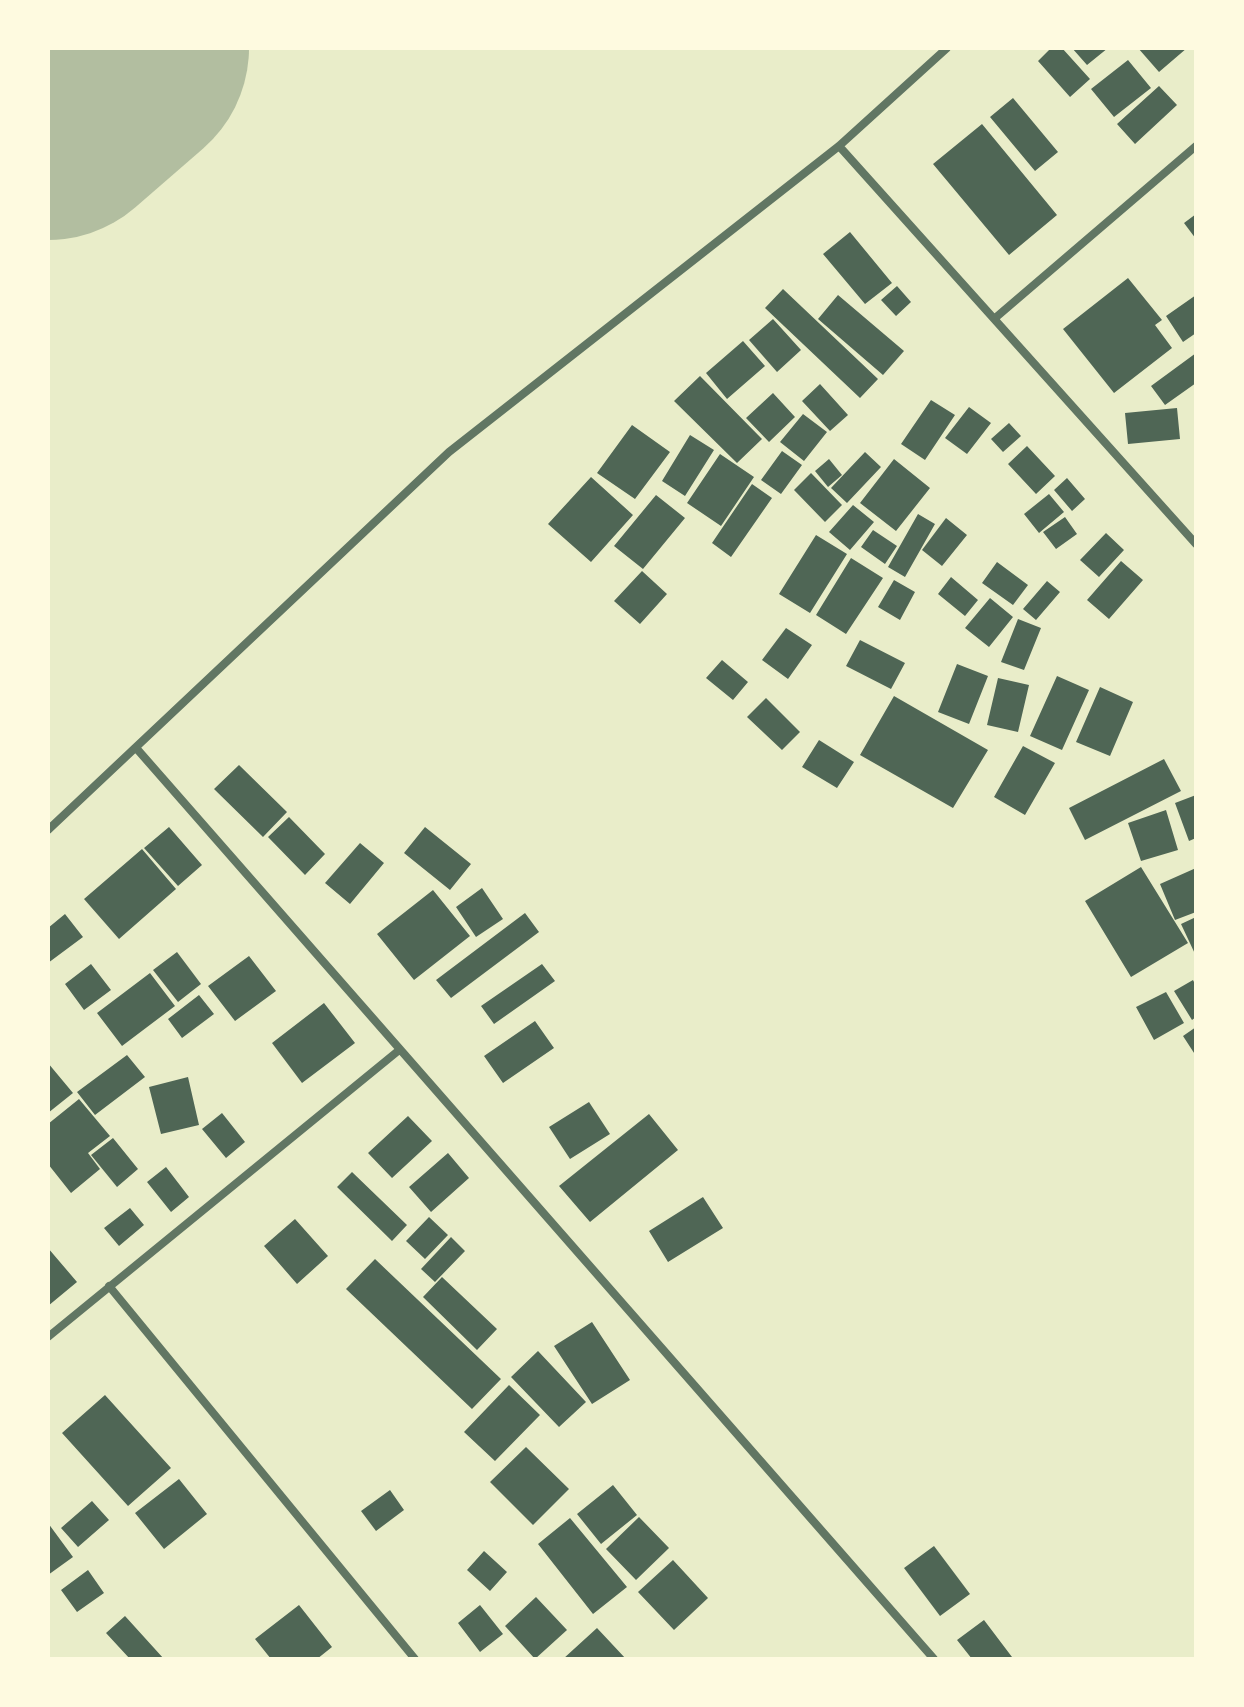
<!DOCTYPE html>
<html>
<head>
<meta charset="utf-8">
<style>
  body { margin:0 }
  #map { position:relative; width:1244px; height:1707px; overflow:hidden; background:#e9edc9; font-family:Roboto,sans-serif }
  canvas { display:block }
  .frame { position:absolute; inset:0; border:50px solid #fefae0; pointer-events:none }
</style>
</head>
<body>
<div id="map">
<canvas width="1244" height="1707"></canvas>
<div class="frame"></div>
</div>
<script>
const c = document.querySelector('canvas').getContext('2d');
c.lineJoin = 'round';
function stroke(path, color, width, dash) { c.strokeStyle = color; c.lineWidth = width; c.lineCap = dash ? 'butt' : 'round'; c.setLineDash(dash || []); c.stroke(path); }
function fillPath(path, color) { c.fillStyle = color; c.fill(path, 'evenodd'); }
const runway = new Path2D(`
  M 48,107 L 116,48`);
const building = new Path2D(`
  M 1051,48 L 1062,48 L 1090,79 L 1070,97 L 1038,61 Z
  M 1072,48 L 1108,48 L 1087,65 Z
  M 1138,48 L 1187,48 L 1159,72 Z
  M 1128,60 L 1151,88 L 1114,117 L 1091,89 Z
  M 1159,86 L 1177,105 L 1135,144 L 1117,124 Z
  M 1013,98 L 1058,152 L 1035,171 L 990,117 Z
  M 982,124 L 1057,215 L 1009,255 L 933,164 Z
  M 1196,214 L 1196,239 L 1184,223 Z
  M 850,232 L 892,283 L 865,304 L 823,254 Z
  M 1128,278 L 1162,320 L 1155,325 L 1172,348 L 1114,393 L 1063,329 Z
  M 897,286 L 911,302 L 896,316 L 881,300 Z
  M 783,289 L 878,379 L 860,398 L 765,308 Z
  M 838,295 L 904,351 L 883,375 L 818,319 Z
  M 1196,295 L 1196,333 L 1183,342 L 1166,316 Z
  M 773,319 L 801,350 L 777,372 L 749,340 Z
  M 743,341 L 765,366 L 727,399 L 706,373 Z
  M 1196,353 L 1196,383 L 1165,405 L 1151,386 Z
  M 700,376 L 762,439 L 737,463 L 674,401 Z
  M 820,384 L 848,415 L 830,431 L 802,401 Z
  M 773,393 L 795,417 L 769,442 L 746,418 Z
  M 931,400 L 955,415 L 925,460 L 901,444 Z
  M 969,407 L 991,423 L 967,454 L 945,438 Z
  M 1177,408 L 1180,439 L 1128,444 L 1125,413 Z
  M 803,414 L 827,432 L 804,461 L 780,442 Z
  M 1009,423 L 1021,436 L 1003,452 L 991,439 Z
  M 632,425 L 670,452 L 635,499 L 597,473 Z
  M 690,435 L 714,450 L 685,496 L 662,481 Z
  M 1027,446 L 1055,476 L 1036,494 L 1008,464 Z
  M 782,451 L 802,465 L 781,494 L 761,480 Z
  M 865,452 L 881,467 L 847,503 L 831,488 Z
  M 720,454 L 754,477 L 721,526 L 687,503 Z
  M 829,459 L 842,475 L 828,487 L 815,471 Z
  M 894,459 L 930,488 L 896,531 L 860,503 Z
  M 811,473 L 842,505 L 825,522 L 794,490 Z
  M 591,477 L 633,515 L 591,562 L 548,524 Z
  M 1067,478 L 1085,499 L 1072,511 L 1054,490 Z
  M 752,484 L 772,498 L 731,557 L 712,543 Z
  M 1049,494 L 1064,512 L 1039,533 L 1024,514 Z
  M 656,495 L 685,518 L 643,569 L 614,546 Z
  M 853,505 L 874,522 L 850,550 L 829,532 Z
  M 918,514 L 935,524 L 905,577 L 888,567 Z
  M 1065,517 L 1077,534 L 1056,549 L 1043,532 Z
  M 946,518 L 967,535 L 942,566 L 922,550 Z
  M 873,530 L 897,546 L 885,564 L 861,547 Z
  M 1106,533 L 1124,550 L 1099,577 L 1080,560 Z
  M 816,535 L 847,554 L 810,613 L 779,594 Z
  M 851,558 L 883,578 L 846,634 L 816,615 Z
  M 1121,561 L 1143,580 L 1109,619 L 1087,600 Z
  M 997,562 L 1028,585 L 1013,605 L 982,583 Z
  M 642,571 L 667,594 L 640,624 L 614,601 Z
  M 951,577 L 978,600 L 965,616 L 938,594 Z
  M 894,580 L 915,592 L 900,620 L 878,607 Z
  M 1047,581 L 1060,592 L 1036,620 L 1023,609 Z
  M 990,598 L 1013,617 L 989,647 L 965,628 Z
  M 1018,619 L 1041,628 L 1024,670 L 1001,662 Z
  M 786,628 L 812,645 L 788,679 L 762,660 Z
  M 860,640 L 905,663 L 891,689 L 846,666 Z
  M 722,660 L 748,682 L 733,700 L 706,678 Z
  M 957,664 L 988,676 L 969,724 L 938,712 Z
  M 1057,676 L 1089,690 L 1062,750 L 1030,736 Z
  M 998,678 L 1029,685 L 1018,732 L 987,725 Z
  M 1100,687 L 1133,702 L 1110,756 L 1076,742 Z
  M 894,696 L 988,750 L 953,808 L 860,755 Z
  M 766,698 L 800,732 L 782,750 L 747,717 Z
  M 819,740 L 854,762 L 837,788 L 802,767 Z
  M 1023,746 L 1055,763 L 1025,815 L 994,797 Z
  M 1164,759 L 1181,791 L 1085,840 L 1069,808 Z
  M 239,765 L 287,812 L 263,837 L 214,789 Z
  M 1196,795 L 1196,838 L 1189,841 L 1175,803 Z
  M 1166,810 L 1178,850 L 1141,861 L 1128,823 Z
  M 289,817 L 325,854 L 305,875 L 268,837 Z
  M 169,827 L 202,865 L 178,886 L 144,848 Z
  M 425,827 L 471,864 L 450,890 L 404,853 Z
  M 360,843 L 384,863 L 350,904 L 325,883 Z
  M 142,849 L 176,889 L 119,939 L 84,899 Z
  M 1141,867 L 1188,943 L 1131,977 L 1085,901 Z
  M 1196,868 L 1196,912 L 1175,920 L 1160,884 Z
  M 482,888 L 503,919 L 476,937 L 456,907 Z
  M 433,890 L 470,936 L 414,980 L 377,934 Z
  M 525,913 L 539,932 L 451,998 L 436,980 Z
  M 65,914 L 83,937 L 48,963 L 48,928 Z
  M 1196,917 L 1196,956 L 1181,924 Z
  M 177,952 L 201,984 L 178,1002 L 153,970 Z
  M 249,956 L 276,991 L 235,1021 L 208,986 Z
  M 91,964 L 111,990 L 84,1010 L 65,984 Z
  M 542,964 L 555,981 L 494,1024 L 481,1006 Z
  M 150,973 L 175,1006 L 122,1046 L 97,1013 Z
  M 1193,980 L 1196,986 L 1196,1017 L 1192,1020 L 1174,991 Z
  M 1166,992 L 1184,1023 L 1154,1040 L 1136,1007 Z
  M 199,995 L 214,1014 L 182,1038 L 168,1019 Z
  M 324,1003 L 355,1043 L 302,1083 L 272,1043 Z
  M 535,1021 L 554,1048 L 503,1083 L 484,1056 Z
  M 1196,1027 L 1196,1056 L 1183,1036 Z
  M 127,1055 L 145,1077 L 95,1115 L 77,1092 Z
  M 48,1063 L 73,1093 L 48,1113 Z
  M 188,1077 L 199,1125 L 161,1134 L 149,1087 Z
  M 79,1099 L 110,1136 L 88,1153 L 100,1169 L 71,1193 L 48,1164 L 48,1124 Z
  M 589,1102 L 610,1134 L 570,1159 L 549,1127 Z
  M 222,1113 L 245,1142 L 226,1158 L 202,1129 Z
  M 649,1114 L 678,1150 L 590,1222 L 559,1186 Z
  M 408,1116 L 432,1141 L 392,1178 L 368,1153 Z
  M 113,1138 L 138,1169 L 117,1187 L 91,1155 Z
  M 448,1153 L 469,1178 L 431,1212 L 409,1187 Z
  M 166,1167 L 189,1197 L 171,1212 L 147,1182 Z
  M 352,1172 L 407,1225 L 392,1241 L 337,1187 Z
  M 703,1197 L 723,1228 L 668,1262 L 649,1231 Z
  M 130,1208 L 144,1225 L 119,1246 L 104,1228 Z
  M 429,1217 L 448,1235 L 425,1259 L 406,1241 Z
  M 295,1219 L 328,1256 L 297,1284 L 264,1246 Z
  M 451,1237 L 465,1251 L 435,1282 L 421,1269 Z
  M 48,1248 L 77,1282 L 48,1306 Z
  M 375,1259 L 501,1379 L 472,1409 L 346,1289 Z
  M 442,1277 L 497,1329 L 477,1350 L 423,1297 Z
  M 592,1322 L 630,1380 L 592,1404 L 554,1346 Z
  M 538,1351 L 586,1402 L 559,1427 L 511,1377 Z
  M 509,1385 L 540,1415 L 495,1461 L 464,1432 Z
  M 105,1395 L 171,1468 L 128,1506 L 62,1433 Z
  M 526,1447 L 569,1489 L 533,1525 L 490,1482 Z
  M 179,1479 L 207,1514 L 164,1549 L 135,1513 Z
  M 613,1485 L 637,1515 L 601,1544 L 577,1514 Z
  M 390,1490 L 404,1510 L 376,1531 L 361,1511 Z
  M 92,1501 L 109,1520 L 78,1547 L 61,1528 Z
  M 639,1517 L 669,1548 L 636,1580 L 606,1549 Z
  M 570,1518 L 627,1587 L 593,1614 L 538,1544 Z
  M 48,1523 L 73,1557 L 48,1575 Z
  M 934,1546 L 970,1594 L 940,1616 L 904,1568 Z
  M 484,1551 L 507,1572 L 490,1591 L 467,1570 Z
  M 673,1560 L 708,1598 L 674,1630 L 638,1592 Z
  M 88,1570 L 104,1593 L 77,1612 L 61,1590 Z
  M 536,1597 L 567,1630 L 535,1659 L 505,1626 Z
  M 299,1605 L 332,1647 L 317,1659 L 271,1659 L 255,1639 Z
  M 480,1605 L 503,1634 L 480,1652 L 458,1623 Z
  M 125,1616 L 164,1659 L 130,1659 L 106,1633 Z
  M 984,1620 L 1012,1657 L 1009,1659 L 972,1659 L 957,1640 Z
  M 597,1628 L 626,1659 L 563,1659 Z`);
const minor = new Path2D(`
  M 839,146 L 1196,544
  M 994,319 L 1196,146
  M 137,749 L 934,1659
  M 48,830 L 449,452 L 839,146 L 947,48
  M 109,1286 L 415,1659
  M 48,1337 L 398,1051`);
stroke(runway, '#b2bea0', 266);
fillPath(building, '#4f6655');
stroke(minor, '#617663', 8);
</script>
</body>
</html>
